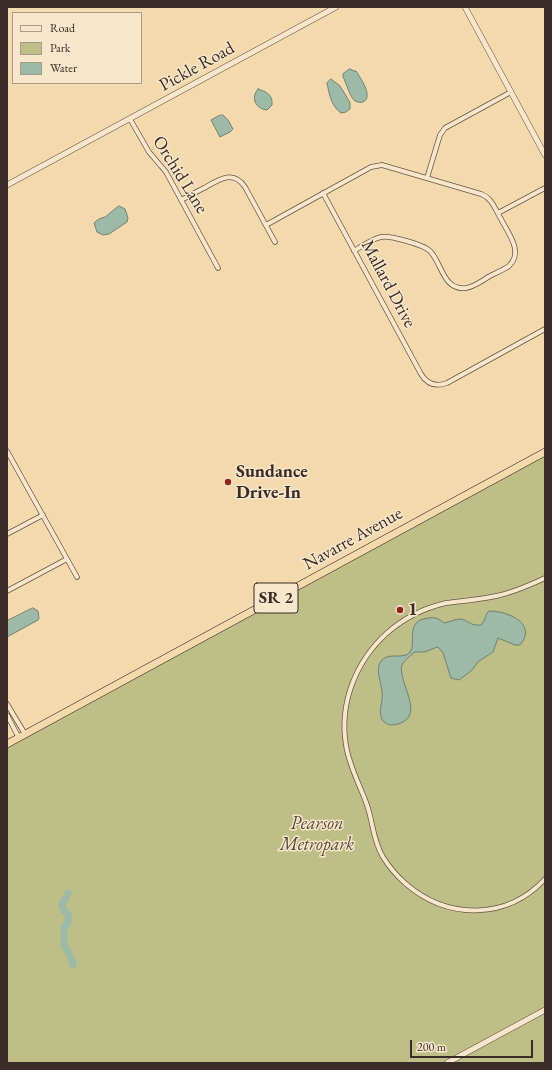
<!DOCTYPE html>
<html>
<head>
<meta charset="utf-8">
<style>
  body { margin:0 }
  #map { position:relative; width:552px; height:1070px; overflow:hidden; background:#f3d9ac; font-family:"EB Garamond",serif }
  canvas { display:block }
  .frame { position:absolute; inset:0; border:8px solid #392b27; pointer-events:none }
  .legend { position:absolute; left:12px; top:12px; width:130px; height:72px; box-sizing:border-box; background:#f7e6c9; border:1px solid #ab9b88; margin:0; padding:5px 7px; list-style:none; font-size:12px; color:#392b27 }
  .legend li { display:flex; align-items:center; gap:8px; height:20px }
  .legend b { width:20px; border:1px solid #ab9b88 }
  .scale { position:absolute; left:410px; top:1040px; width:123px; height:18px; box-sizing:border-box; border:2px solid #392b27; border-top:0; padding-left:5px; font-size:12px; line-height:14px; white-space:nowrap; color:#392b27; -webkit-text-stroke:3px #f7e6c9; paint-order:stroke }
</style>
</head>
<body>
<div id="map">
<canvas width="552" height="1070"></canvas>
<div class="frame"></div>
<ul class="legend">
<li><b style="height:5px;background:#f7e6c9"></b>Road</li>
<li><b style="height:11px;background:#bebe87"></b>Park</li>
<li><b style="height:11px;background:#9bbaa8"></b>Water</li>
</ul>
<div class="scale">200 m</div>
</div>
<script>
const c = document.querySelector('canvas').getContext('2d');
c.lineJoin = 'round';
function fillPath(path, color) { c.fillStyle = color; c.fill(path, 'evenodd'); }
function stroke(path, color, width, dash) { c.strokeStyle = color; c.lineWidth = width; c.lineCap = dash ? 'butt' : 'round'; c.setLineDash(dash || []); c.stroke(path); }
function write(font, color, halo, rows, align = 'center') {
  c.font = font + ' "EB Garamond",serif'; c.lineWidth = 3; c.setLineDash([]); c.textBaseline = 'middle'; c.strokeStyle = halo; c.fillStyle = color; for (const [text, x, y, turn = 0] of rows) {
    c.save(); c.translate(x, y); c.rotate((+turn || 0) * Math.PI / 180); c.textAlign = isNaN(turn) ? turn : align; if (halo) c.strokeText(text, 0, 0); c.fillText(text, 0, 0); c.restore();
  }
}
const green = new Path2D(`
  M 545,452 L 545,1063 L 7,1063 L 7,744 Z`);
const water = new Path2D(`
  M 350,69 L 354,71 L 356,71 C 360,77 374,97 363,102 C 361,103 356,102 354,100 C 350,97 346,82 343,77 L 343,74 Z
  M 331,79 L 340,86 L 348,99 L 350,103 L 350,109 L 346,112 L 341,113 C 331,106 329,93 327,83 Z
  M 258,89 C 267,92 273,95 272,105 L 267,110 C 256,109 250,98 258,89 Z
  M 223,115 L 228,120 L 233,129 L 230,132 L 220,137 L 211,120 L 218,116 Z
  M 119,206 L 125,209 L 128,218 L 127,222 L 109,234 L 103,235 L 97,232 L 94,223 L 99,219 L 105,217 Z
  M 33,608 L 38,611 L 39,618 L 38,620 L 7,637 L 7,621 Z
  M 490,611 C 508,611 538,624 520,645 L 515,645 L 498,638 L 493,652 L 479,661 L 471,671 L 459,680 L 451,678 L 443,653 L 438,647 C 433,648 429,651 424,652 C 421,652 418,652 415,652 C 412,654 410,656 408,658 C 406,660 403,662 402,665 C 397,682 427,716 398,724 C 394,725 389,726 386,723 C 383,722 381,719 381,716 C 379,710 382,704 382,698 C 384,687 373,669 382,660 C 389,652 404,660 410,652 C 417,643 404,621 428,618 C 434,617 439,618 444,623 C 450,622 455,619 460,619 C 469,620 469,626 481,625 L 484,621 L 487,613 Z`);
const river = new Path2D(`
  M 68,893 L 66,898 L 62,904 L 64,911 L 68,914 L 68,923 L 64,927 L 64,946 L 69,953 L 73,965`);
const minor = new Path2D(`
  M 130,119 L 149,152 L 166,172 L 218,268
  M 427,178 L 440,135 L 445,128 L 511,92
  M 323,193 L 421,374 C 427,384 436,387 447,383 L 545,329
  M 181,200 C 189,196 196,192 204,188 C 218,180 233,169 245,187 L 275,242
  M 498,213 L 545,188
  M 266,225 L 371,167 L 382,165 L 481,194 C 492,198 495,209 501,219 C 508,233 524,252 509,266 C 503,270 496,273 490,276 C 483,280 474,287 466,288 C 443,291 442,263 430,251 C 424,245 390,235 381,237 C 372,239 362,246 354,251
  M 7,451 L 77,577
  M 7,534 L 43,515
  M 545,578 C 528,586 510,594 491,597 C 476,600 461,601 446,603 C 424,608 404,618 387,633 C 356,661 339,703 346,745 C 349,766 360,785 367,805 C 373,822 373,841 383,857 C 389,867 397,876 406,884 C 448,920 507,920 545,879
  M 7,591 L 67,559
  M 7,704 L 25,734
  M 7,715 L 19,738`);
const tertiary = new Path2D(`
  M 465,7 L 545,155
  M 7,185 L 336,7
  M 447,1063 L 545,1010`);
const trunk = new Path2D(`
  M 7,744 L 545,452`);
const markers = [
  [228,482,4,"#8f2418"],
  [400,610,4,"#8f2418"]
];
const shields = [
  [276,598,44]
];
const shieldNames = [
  ["SR 2",276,598]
];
const streetNames = [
  ["Pickle Road",197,67,-29],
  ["Orchid Lane",180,175,58],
  ["Mallard Drive",388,284,62],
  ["Navarre Avenue",353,539,-29]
];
const poiNames = [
  ["Sundance",236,472],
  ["Drive-In",236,493],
  ["1",408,610]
];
const parkNames = [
  ["Pearson",317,824],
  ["Metropark",317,845]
];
fillPath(green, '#bebe87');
fillPath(water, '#9bbaa8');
stroke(water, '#748174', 1);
stroke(river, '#9bbaa8', 7);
stroke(minor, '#685648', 5.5);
stroke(tertiary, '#685648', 6);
stroke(trunk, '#392b27', 8);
stroke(minor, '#f7e6c9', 4);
stroke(tertiary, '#f7e6c9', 5);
stroke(trunk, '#f3d9ac', 7);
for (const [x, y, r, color] of markers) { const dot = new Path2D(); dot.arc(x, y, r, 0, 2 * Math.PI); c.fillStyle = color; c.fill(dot); stroke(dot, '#f7e6c9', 1.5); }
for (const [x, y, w] of shields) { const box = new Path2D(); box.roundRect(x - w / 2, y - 15, w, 30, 3); c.fillStyle = '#f7e6c9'; c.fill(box); stroke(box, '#392b27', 1); }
write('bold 17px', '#392b27', null, shieldNames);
write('18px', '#392b27', '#f7e6c9', streetNames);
write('bold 18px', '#392b27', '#f7e6c9', poiNames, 'left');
write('italic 18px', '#54483a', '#f7e6c9', parkNames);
</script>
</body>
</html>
